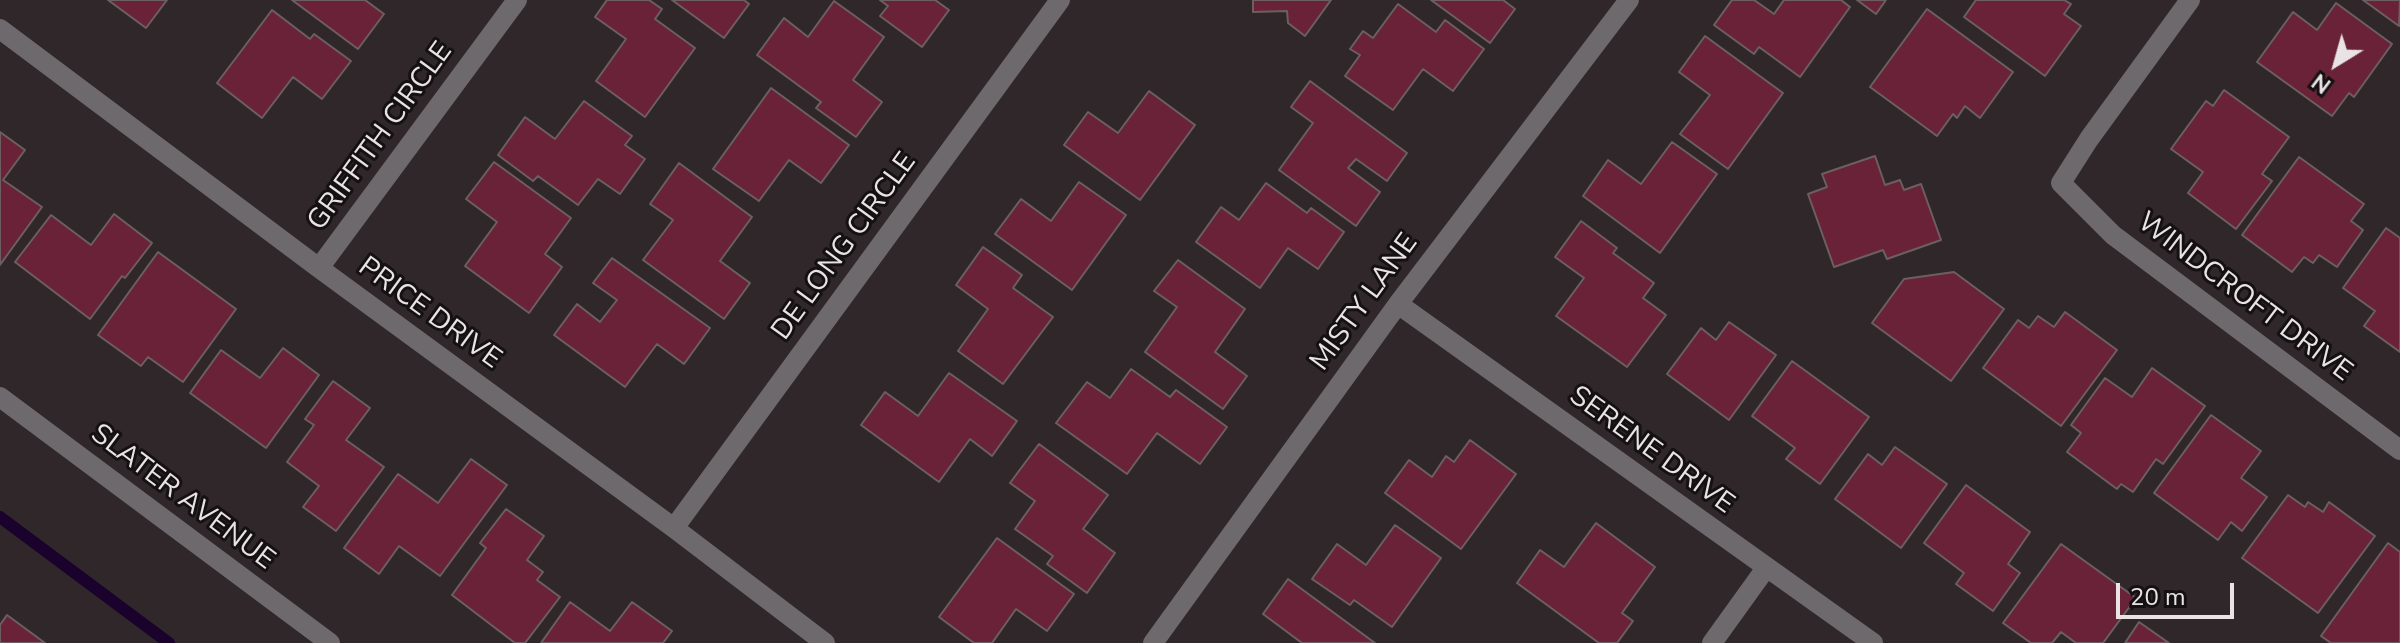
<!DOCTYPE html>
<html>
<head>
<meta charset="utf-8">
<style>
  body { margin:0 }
  #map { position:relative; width:2400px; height:643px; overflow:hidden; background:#30272b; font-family:"Nunito Sans",sans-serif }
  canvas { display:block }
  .north { position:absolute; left:2296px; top:24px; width:80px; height:80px; -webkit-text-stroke:6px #151113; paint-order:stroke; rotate:217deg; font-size:22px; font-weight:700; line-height:32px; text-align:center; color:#e9e3e6 }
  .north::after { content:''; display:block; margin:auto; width:28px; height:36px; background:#e9e3e6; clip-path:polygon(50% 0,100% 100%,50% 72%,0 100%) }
  .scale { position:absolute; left:2116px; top:583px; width:118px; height:36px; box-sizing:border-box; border:4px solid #e9e3e6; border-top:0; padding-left:10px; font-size:24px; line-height:28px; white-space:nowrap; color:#e9e3e6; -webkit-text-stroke:6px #151113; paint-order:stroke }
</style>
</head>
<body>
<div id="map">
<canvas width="2400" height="643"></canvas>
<div class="north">N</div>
<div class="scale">20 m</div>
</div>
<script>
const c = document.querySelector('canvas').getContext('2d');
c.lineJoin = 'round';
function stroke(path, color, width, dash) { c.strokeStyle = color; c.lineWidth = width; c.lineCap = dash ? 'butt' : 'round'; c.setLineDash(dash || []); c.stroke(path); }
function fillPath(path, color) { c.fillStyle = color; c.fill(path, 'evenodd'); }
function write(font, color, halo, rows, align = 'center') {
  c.font = font + ' "Nunito Sans",sans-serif'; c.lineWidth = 6; c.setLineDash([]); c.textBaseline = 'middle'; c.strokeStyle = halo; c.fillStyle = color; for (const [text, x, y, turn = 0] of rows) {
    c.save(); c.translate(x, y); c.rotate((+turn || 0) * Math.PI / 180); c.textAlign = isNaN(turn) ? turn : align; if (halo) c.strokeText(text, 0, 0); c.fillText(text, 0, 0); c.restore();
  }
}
const stream = new Path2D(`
  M 0,517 L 169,643`);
const building = new Path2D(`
  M 108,0 L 167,0 L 146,28 Z
  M 292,0 L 365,0 L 384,14 L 358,49 Z
  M 607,0 L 649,0 L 662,9 L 655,19 L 695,48 L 645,117 L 596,81 L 626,39 L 595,17 Z
  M 672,0 L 744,0 L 749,4 L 724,38 Z
  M 880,0 L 935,0 L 949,10 L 922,47 L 880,16 L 888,6 Z
  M 1253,0 L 1331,0 L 1305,36 L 1288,23 L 1287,11 L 1253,12 Z
  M 1431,0 L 1503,0 L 1515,9 L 1490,43 Z
  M 1732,0 L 1754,0 L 1774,14 L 1784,0 L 1841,0 L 1850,7 L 1800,77 L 1759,47 L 1754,54 L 1714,25 Z
  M 1857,0 L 1886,0 L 1876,14 Z
  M 1976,0 L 2064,0 L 2071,4 L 2064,14 L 2081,26 L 2045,76 L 1964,17 Z
  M 2363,0 L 2400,0 L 2399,26 Z
  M 834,1 L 884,37 L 853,80 L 882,102 L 856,137 L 816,108 L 821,102 L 757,55 L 784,18 L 808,37 Z
  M 2336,3 L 2392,44 L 2354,97 L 2349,93 L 2332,116 L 2257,62 L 2293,12 L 2317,30 Z
  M 1398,4 L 1436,32 L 1445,20 L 1484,49 L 1453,91 L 1423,69 L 1393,110 L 1345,76 L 1360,55 L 1350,49 L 1363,31 L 1373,38 Z
  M 1927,9 L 2013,72 L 1980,118 L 1965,106 L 1957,118 L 1953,114 L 1937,136 L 1870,87 Z
  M 272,10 L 310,39 L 314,34 L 351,61 L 322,99 L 293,77 L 262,118 L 217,83 Z
  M 1705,36 L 1783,93 L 1728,169 L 1680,134 L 1710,95 L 1679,72 Z
  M 1310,81 L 1407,153 L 1387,181 L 1356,159 L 1348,168 L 1380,192 L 1356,226 L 1279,170 L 1313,123 L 1291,107 Z
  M 771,88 L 849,145 L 821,183 L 789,160 L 759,201 L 713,169 Z
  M 2224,90 L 2289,137 L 2262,174 L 2272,181 L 2236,229 L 2188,193 L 2203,172 L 2171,149 L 2206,101 L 2213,106 Z
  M 1149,91 L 1195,125 L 1140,200 L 1064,145 L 1088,112 L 1118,133 Z
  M 584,101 L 632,136 L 625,145 L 645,159 L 620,194 L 598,179 L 578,205 L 538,176 L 533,181 L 498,155 L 525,117 L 555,139 Z
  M 0,132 L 25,150 L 3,180 L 42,207 L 0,265 Z
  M 1672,142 L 1717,174 L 1660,253 L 1583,196 L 1608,160 L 1641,184 Z
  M 1875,156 L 1885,185 L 1900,180 L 1904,190 L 1921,184 L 1941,240 L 1887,259 L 1883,250 L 1834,267 L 1808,194 L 1827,187 L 1822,174 Z
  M 2299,157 L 2364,204 L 2351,221 L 2363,230 L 2337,267 L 2319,255 L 2313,263 L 2304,257 L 2292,272 L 2242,235 Z
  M 494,162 L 571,218 L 545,254 L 562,267 L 529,313 L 465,266 L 497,222 L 466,199 Z
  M 679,163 L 752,217 L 720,261 L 750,283 L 724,319 L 643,260 L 673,220 L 650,204 Z
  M 1079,182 L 1126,215 L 1072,290 L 995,234 L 1021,199 L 1051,221 Z
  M 1266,183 L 1307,213 L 1311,208 L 1344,232 L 1318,269 L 1288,248 L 1260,288 L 1196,242 L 1221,207 L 1239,220 Z
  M 114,214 L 152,243 L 125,278 L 122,276 L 90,319 L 15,262 L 51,215 L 91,245 Z
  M 1581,221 L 1617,248 L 1613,253 L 1654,283 L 1643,298 L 1666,315 L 1627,367 L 1556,316 L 1584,278 L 1555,257 Z
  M 2386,228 L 2400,238 L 2400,352 L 2364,326 L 2375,311 L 2343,288 Z
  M 983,247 L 1022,275 L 1013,288 L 1053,317 L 1003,384 L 958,351 L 988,309 L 956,285 Z
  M 158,252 L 236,309 L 183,382 L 148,357 L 141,366 L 98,335 Z
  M 612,258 L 710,328 L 684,364 L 657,344 L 625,387 L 554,335 L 577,304 L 600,322 L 617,300 L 593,283 Z
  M 1178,260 L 1245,309 L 1215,352 L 1247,376 L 1223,409 L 1145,352 L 1177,307 L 1154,291 Z
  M 1954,272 L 2004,309 L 1951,381 L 1872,323 L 1904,279 Z
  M 2065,312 L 2117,350 L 2061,426 L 1983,368 L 2018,320 L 2029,328 L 2038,316 L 2054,327 Z
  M 1729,322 L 1776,355 L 1729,420 L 1667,374 L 1701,328 L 1716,340 Z
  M 283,348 L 319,375 L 266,448 L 190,393 L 221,350 L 260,378 Z
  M 1792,361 L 1869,417 L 1820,484 L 1786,459 L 1795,448 L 1752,416 Z
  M 2152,368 L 2205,406 L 2163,464 L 2156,459 L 2133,492 L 2121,484 L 2117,489 L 2067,452 L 2081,433 L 2071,425 L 2105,378 L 2132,397 Z
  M 1131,369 L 1170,397 L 1176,390 L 1227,427 L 1200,464 L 1157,433 L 1127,474 L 1056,423 L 1087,382 L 1110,398 Z
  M 949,373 L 1017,421 L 992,456 L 970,439 L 939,482 L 861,425 L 885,392 L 918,416 Z
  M 333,381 L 370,408 L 346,440 L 384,467 L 336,531 L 303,507 L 319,486 L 287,462 L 314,425 L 305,419 Z
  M 2211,415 L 2261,451 L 2241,478 L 2267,497 L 2242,531 L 2231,522 L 2218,540 L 2154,493 Z
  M 1470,440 L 1516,474 L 1461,549 L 1385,493 L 1409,460 L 1432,477 L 1446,456 L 1454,462 Z
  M 1039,444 L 1108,495 L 1083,529 L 1115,553 L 1087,593 L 1047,564 L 1053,556 L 1015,529 L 1035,501 L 1010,483 Z
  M 1895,447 L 1947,484 L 1901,548 L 1835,499 L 1868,454 L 1882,465 Z
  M 471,459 L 507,485 L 440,576 L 399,546 L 379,574 L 344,548 L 398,474 L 438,503 Z
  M 1966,485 L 2030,532 L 2008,564 L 2020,573 L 1993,611 L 1956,584 L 1964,573 L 1924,543 Z
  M 2288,495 L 2305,507 L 2308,502 L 2323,512 L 2329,502 L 2375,536 L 2318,613 L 2242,558 Z
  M 506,509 L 544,536 L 527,560 L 543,572 L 537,580 L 560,597 L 525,643 L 515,643 L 452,595 L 486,548 L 480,543 Z
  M 1596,523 L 1655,567 L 1622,613 L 1633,621 L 1617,643 L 1599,643 L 1517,583 L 1540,550 L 1564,567 Z
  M 1395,525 L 1441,558 L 1392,627 L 1354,600 L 1350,605 L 1312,579 L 1337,544 L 1366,565 Z
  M 997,538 L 1074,594 L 1047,631 L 1016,609 L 992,643 L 974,643 L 939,617 Z
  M 2388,543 L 2400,552 L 2400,643 L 2331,643 L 2321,636 Z
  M 2061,544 L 2136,598 L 2103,643 L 2076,643 L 2061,632 L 2052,643 L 2031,643 L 2003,623 Z
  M 1288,579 L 1375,643 L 1302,643 L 1263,614 Z
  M 570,602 L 610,631 L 632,602 L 672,631 L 663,643 L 541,643 Z
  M 7,615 L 45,643 L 0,643 L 0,625 Z
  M 2139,622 L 2169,643 L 2125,643 Z`);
const minor = new Path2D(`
  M 2190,0 L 2089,139 L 2061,183 L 2113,235 L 2400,450
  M 0,29 L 319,268 L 674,528 L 825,643
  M 319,268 L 517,0
  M 1398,304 L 1873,643
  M 0,397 L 330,643
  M 674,528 L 1060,0
  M 1153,643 L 1398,304 L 1629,0
  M 1712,643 L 1766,568`);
const streetNames = [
  ["GRIFFITH CIRCLE",381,137,-54],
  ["DE LONG CIRCLE",845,247,-54],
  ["WINDCROFT DRIVE",2244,298,37],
  ["MISTY LANE",1365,303,-54],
  ["PRICE DRIVE",429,314,36],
  ["SERENE DRIVE",1651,451,36],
  ["SLATER AVENUE",182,498,37]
];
stroke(stream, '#1a022c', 12);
fillPath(building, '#692237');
stroke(building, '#6b5f61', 2);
stroke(minor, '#6d696d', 20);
write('28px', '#e9e3e6', '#151113', streetNames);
</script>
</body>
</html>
